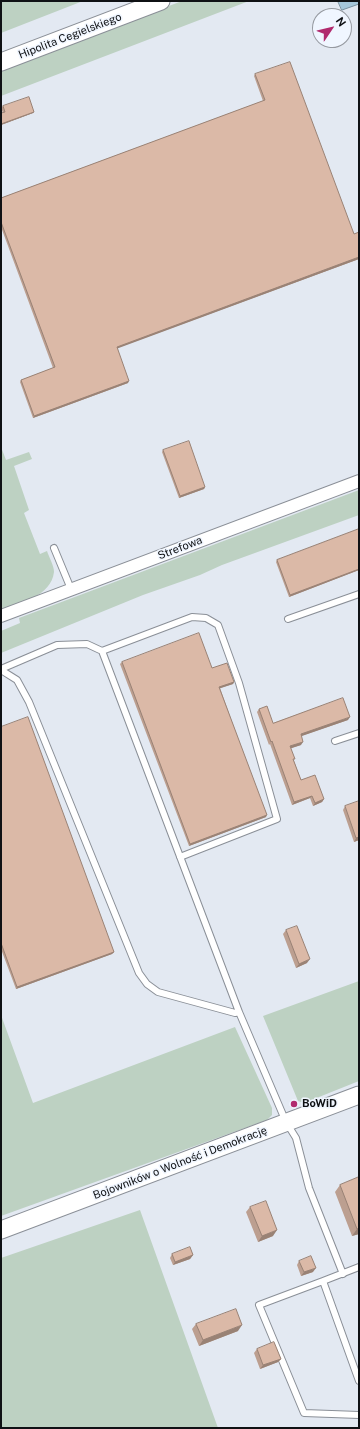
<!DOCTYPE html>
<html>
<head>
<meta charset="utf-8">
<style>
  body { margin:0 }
  #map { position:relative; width:360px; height:1429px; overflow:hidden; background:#e3e9f2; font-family:"Public Sans",sans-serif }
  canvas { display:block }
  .frame { position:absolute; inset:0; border:2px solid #0f1114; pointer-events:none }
  .north { position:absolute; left:312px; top:8px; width:40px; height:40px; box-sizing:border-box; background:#f0f6ff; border:1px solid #969aa1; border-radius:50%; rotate:55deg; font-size:11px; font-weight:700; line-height:16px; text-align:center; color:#0f1114 }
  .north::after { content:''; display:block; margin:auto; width:14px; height:18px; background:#b12a6e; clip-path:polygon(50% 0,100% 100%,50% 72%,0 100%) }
</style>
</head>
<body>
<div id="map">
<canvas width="360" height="1429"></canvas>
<div class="frame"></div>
<div class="north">N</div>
</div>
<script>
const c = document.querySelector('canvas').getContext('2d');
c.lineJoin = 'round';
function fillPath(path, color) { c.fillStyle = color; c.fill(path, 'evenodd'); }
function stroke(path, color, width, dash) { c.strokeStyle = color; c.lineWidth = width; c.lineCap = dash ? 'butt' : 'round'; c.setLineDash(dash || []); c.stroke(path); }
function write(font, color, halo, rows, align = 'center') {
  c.font = font + ' "Public Sans",sans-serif'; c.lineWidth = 3; c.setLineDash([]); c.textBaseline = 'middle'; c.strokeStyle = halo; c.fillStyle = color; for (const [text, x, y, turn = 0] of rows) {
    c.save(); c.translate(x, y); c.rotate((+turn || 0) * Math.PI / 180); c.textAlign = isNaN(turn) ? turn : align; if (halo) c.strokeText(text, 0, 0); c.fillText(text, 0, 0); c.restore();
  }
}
const green = new Path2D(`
  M 1,1 L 83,1 L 1,33 Z
  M 182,1 L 249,1 L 1,96 L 1,70 Z
  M 1,447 L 6,460 L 29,452 L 32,459 L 14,466 L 29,510 L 24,513 L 40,554 L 47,551 C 49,557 54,566 54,572 C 51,597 20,602 1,610 Z
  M 359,490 L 359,515 L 222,565 L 200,575 L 143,595 L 1,653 L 1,631 L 20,623 L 19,618 Z
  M 359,981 L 359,1081 L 304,1103 L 298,1101 L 263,1016 Z
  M 1,1015 L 33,1103 L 235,1027 L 272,1108 L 272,1115 L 267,1120 L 1,1216 Z
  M 140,1210 L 218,1428 L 1,1428 L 1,1258 Z`);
const water = new Path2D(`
  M 338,1 L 359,1 L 359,4 L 342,10 Z`);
const lane = new Path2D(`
  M 54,548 L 71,589
  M 288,619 L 359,594
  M 1,669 L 57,645 L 87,644 L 102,651 L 192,617 L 206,618 L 218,625 L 239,683 L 277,819 L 180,857
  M 1,670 L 17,680 L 29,702 L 139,973 L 147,984 L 158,992 L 235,1013 L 239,1012 L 102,651
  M 335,741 L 359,733
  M 239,1012 L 286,1122 L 296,1138 L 309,1188 L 343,1274
  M 323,1281 L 359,1267
  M 359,1381 L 323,1281 L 259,1305 L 304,1413 L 359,1415`);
const street = new Path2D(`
  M 1,616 L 359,481`);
const secondary = new Path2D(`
  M 1,62 L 161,1
  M 1,1230 L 359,1095`);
const wall = new Path2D(`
  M 255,74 L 359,259 L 117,348 L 128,383 L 33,418 L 20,382 L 21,380 L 53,368 L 1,227 L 1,198 L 263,101 L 254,76 Z
  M 3,106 L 34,112 L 33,113 L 1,125 L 1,113 L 3,113 L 1,108 Z
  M 163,450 L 205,487 L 204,489 L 179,498 L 162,452 Z
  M 359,529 L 359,570 L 289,597 L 276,562 L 277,560 Z
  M 122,662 L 212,668 L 234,682 L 233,684 L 220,688 L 266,817 L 189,846 L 120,664 Z
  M 259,709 L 273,723 L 348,720 L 301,736 L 301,745 L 291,748 L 294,761 L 301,780 L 324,799 L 322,802 L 313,806 L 310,798 L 292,805 L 270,744 L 269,745 L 257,712 Z
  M 1,727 L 114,952 L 112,954 L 16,989 L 1,949 Z
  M 345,806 L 359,840 L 354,842 L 343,810 Z
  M 286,930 L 307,963 L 296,968 L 283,934 Z
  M 359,1177 L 359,1234 L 352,1236 L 335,1192 L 340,1185 Z
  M 250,1207 L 273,1236 L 258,1242 L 246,1212 Z
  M 172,1254 L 193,1255 L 190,1259 L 173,1265 L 170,1258 Z
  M 299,1261 L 313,1272 L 301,1276 L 297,1265 Z
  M 196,1324 L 238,1331 L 199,1346 L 192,1329 Z
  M 257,1349 L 281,1359 L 278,1362 L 260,1369 L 254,1353 Z`);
const shadedWall = new Path2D(`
  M 34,112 L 33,113 L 1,125 L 1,124 Z
  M 359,257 L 359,259 L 116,349 L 117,347 Z
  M 129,381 L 128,383 L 33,418 L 34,416 Z
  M 205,487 L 204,489 L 179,498 L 180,496 Z
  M 359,569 L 359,570 L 289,597 L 290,595 Z
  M 234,682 L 233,684 L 218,689 L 219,687 Z
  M 350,717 L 348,720 L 299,737 L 301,734 Z
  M 303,742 L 301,745 L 289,749 L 290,746 Z
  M 312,796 L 310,798 L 292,805 L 294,802 Z
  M 324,799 L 322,802 L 313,806 L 315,803 Z
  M 267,815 L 266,817 L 189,846 L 190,844 Z
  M 359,837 L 359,840 L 354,842 L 356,838 Z
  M 114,952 L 112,954 L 16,989 L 17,987 Z
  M 310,959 L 307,963 L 296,968 L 299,964 Z
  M 359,1228 L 359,1234 L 352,1236 L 357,1229 Z
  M 277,1230 L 273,1236 L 258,1242 L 262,1236 Z
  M 193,1255 L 190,1259 L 173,1265 L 175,1262 Z
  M 316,1268 L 313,1272 L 301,1276 L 304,1272 Z
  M 242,1325 L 238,1331 L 199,1346 L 203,1340 Z
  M 281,1359 L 278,1362 L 260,1369 L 263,1365 Z`);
const building = new Path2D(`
  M 290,62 L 354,234 L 359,232 L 359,257 L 117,347 L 129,381 L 34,416 L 21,380 L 55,367 L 1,222 L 1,198 L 265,100 L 255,74 Z
  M 29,97 L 34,112 L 1,124 L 1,113 L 5,112 L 3,106 Z
  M 189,441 L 205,487 L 180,496 L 163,450 Z
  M 359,529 L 359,569 L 290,595 L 277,560 Z
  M 199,633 L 212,668 L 227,663 L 234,682 L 219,687 L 267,815 L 190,844 L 122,662 Z
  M 343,698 L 350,717 L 301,734 L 303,742 L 290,746 L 295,759 L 293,759 L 301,780 L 315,775 L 324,799 L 315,803 L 312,796 L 294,802 L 272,741 L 271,742 L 259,709 L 267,706 L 273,723 Z
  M 28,717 L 114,952 L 17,987 L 1,943 L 1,727 Z
  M 359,801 L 359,837 L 356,838 L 345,806 Z
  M 297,926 L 310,959 L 299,964 L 286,930 Z
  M 359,1177 L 359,1228 L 357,1229 L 340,1185 Z
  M 266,1201 L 277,1230 L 262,1236 L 250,1207 Z
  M 190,1247 L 193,1255 L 175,1262 L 172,1254 Z
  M 311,1256 L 316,1268 L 304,1272 L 299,1261 Z
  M 236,1309 L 242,1325 L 203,1340 L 196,1324 Z
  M 274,1342 L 281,1359 L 263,1365 L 257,1349 Z`);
const markers = [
  [294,1104,4,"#b12a6e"]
];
const streetNames = [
  ["Hipolita Cegielskiego",70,36,-21],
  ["Strefowa",180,548,-21],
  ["Bojowników o Wolność i Demokrację",180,1163,-21]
];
const poiNames = [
  ["BoWiD",302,1104]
];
fillPath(green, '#bdd1c2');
fillPath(water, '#a4c6da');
stroke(water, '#77909f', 1);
stroke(lane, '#8a8f97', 8);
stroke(street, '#8a8f97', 14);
stroke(secondary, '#8a8f97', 19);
stroke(lane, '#fff', 6);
stroke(street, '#fff', 12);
stroke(secondary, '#fff', 17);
fillPath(wall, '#bc9f90');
fillPath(shadedWall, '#998275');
fillPath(building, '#dbb9a7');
stroke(building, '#998275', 1);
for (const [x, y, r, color] of markers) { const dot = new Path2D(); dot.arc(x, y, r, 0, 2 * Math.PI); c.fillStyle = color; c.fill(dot); stroke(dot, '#f0f6ff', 1.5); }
write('11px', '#0f1114', '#f0f6ff', streetNames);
write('bold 11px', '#0f1114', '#f0f6ff', poiNames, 'left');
</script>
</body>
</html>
